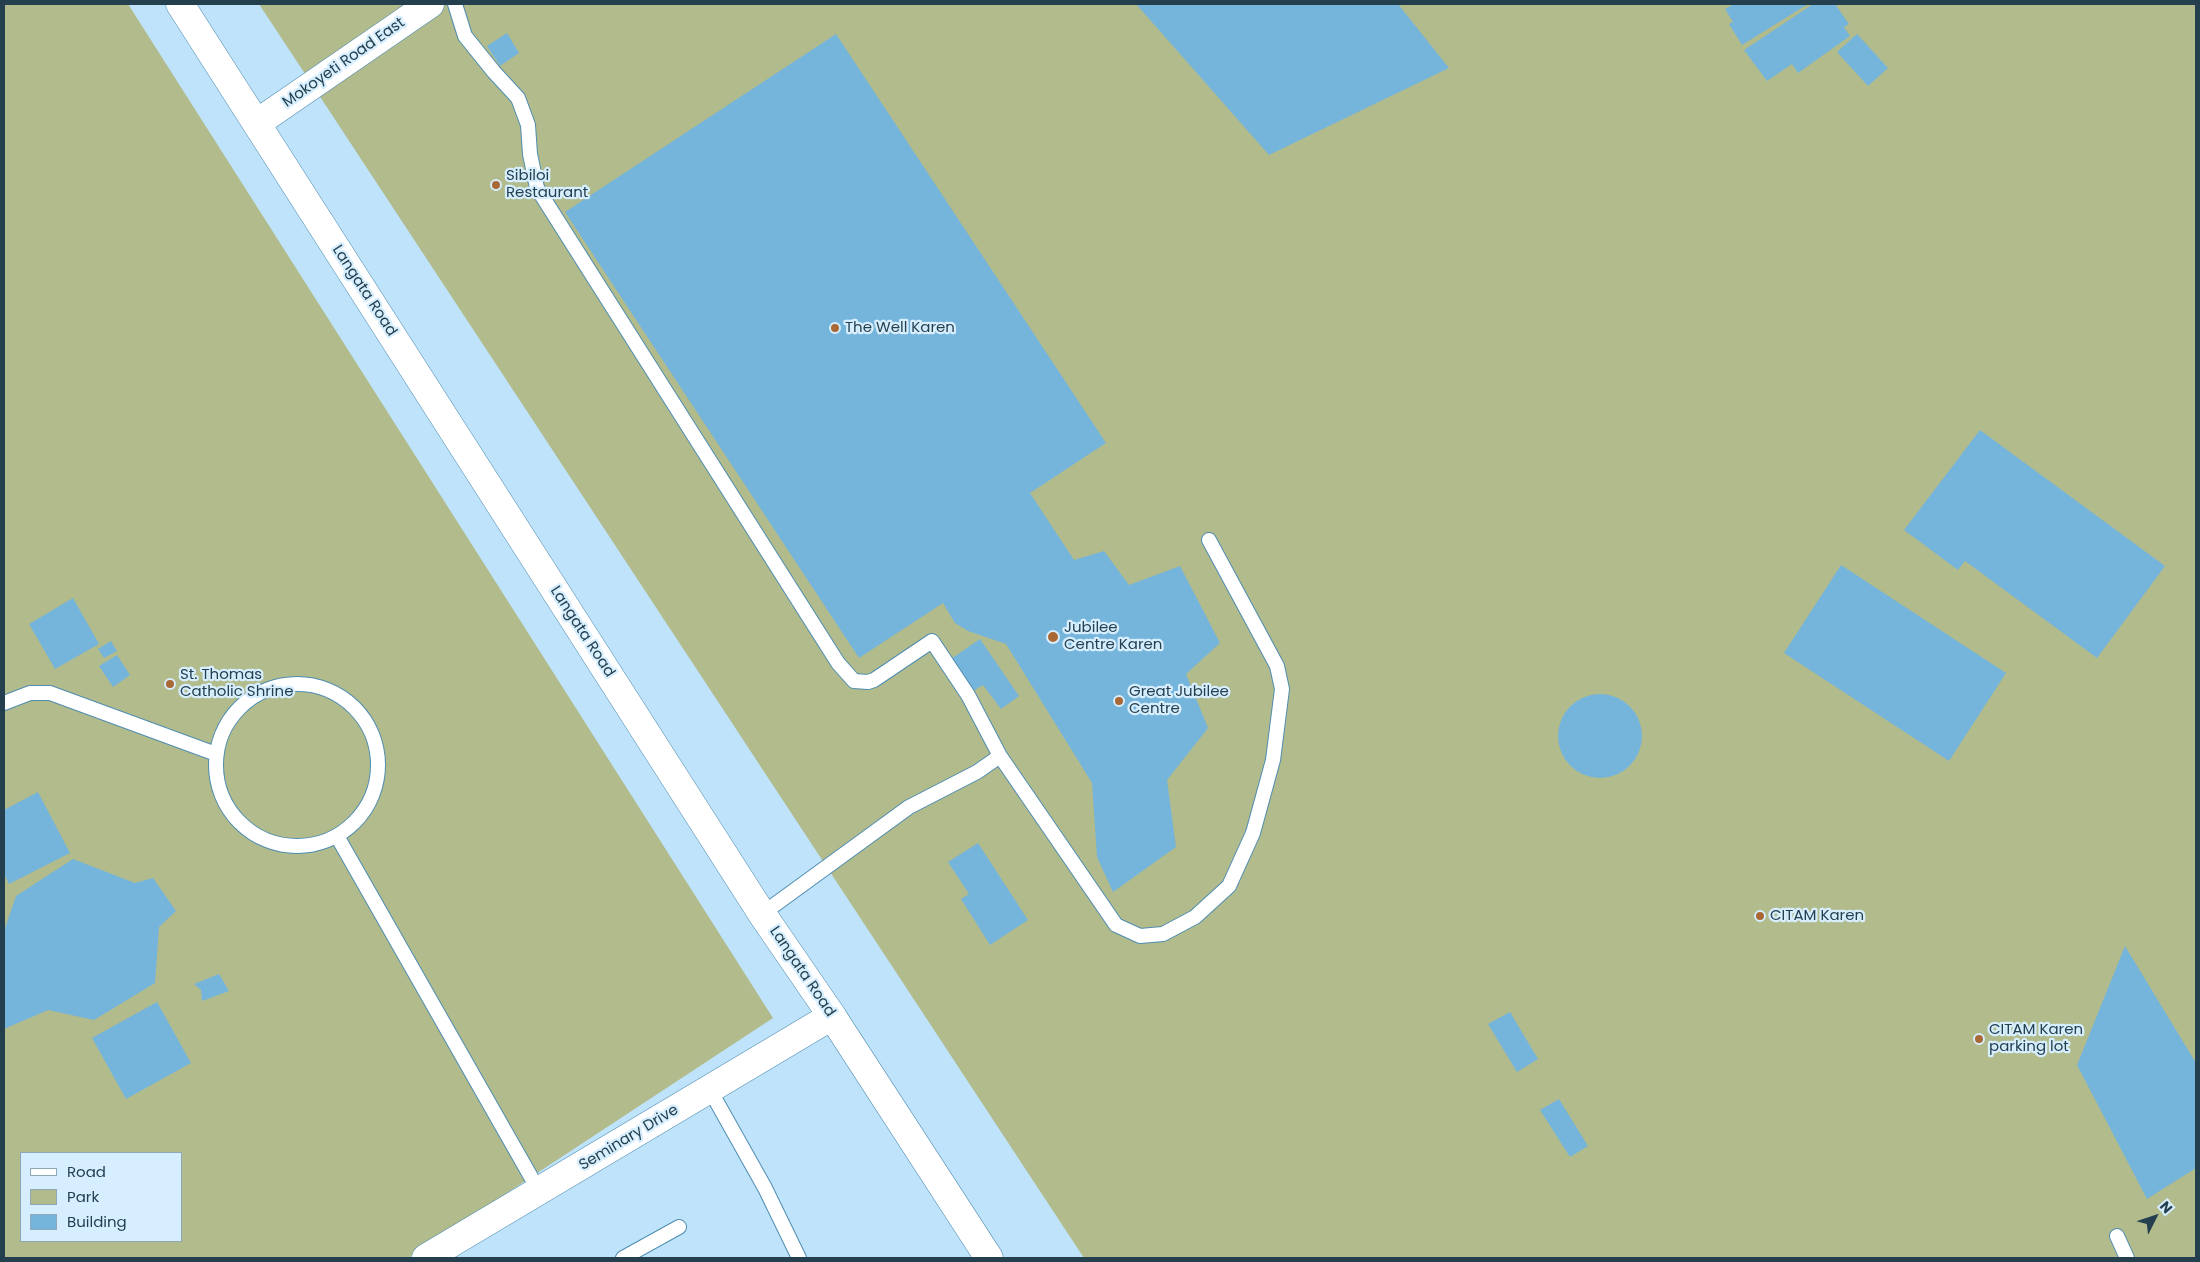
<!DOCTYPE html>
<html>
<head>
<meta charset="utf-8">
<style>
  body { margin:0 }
  #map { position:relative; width:2200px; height:1262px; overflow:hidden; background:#bee3fb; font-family:Poppins,sans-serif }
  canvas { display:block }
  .frame { position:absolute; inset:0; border:5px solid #243f4e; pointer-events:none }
  .legend { position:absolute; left:20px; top:1152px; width:162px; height:90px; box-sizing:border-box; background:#d6eefe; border:1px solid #8fa8b8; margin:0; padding:6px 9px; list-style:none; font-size:15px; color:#243f4e }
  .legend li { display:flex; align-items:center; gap:10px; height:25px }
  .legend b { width:25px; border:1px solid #8fa8b8 }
  .north { position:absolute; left:2130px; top:1192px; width:50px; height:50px; -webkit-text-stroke:4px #d6eefe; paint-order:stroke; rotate:49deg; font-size:14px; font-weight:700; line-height:20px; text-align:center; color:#243f4e }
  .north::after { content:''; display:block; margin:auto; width:18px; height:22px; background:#243f4e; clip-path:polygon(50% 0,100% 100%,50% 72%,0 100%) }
</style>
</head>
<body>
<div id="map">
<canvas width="2200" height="1262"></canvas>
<div class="frame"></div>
<ul class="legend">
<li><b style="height:6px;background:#fff"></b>Road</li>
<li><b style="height:14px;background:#b2bb8b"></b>Park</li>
<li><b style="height:14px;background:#76b5db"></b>Building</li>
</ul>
<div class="north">N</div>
</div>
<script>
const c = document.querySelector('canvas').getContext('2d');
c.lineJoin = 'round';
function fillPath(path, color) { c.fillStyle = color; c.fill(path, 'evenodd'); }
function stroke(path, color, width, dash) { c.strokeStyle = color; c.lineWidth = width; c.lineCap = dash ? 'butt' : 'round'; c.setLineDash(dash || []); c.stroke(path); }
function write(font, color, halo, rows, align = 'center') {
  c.font = font + ' Poppins,sans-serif'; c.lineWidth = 4.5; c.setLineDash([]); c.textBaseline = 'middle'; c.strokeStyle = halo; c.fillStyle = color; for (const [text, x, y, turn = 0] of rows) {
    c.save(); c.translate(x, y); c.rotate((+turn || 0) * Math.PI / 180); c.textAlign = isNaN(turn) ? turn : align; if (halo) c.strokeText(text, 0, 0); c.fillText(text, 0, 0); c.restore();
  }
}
const green = new Path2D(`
  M 4,4 L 128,4 L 773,1018 L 408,1258 L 4,1258 ZM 21,1153 L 181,1153 L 181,1241 L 21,1241 Z
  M 259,4 L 2196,4 L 2196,1258 L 1084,1258 Z`);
const building = new Path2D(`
  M 1136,4 L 1398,4 L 1449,68 L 1269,155 Z
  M 1734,4 L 1808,4 L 1742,45 L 1729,24 L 1733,22 L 1725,9 Z
  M 1813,4 L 1835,4 L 1849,24 L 1844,27 L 1850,36 L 1798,73 L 1792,64 L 1767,81 L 1744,50 Z
  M 507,33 L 519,53 L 500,66 L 487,46 Z
  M 836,34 L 1106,443 L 1030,493 L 1074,560 L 1104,551 L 1129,585 L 1180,566 L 1220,643 L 1186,674 L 1208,728 L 1167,780 L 1176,847 L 1113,892 L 1097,857 L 1092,783 L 1006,644 L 968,631 L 955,623 L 943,603 L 859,658 L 565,212 Z
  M 1857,34 L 1888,68 L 1868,86 L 1837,52 Z
  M 1980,430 L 2165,566 L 2097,658 L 1965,561 L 1958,570 L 1904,530 Z
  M 1841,565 L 2006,673 L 1949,761 L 1784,653 Z
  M 73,598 L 99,644 L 55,669 L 29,624 Z
  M 980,639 L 1019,696 L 1001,709 L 983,685 L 970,693 L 948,661 Z
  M 111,641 L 117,651 L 104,658 L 98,649 Z
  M 117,655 L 130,675 L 113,687 L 99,666 Z
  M1558 736a42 42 0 1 1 84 0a42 42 0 1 1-84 0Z
  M 38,792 L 70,853 L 9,884 L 4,874 L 4,810 Z
  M 978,843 L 1028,920 L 990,945 L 961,899 L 969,894 L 948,862 Z
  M 73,859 L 135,883 L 153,878 L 176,911 L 159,927 L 155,983 L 94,1020 L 48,1010 L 4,1029 L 4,931 L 16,896 Z
  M 2125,946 L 2196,1063 L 2196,1168 L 2147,1199 L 2077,1065 Z
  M 219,974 L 229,991 L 202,1001 L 201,990 L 194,984 Z
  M 157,1002 L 191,1063 L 126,1099 L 92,1038 Z
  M 1510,1012 L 1538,1059 L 1517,1072 L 1488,1024 Z
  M 1559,1099 L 1588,1146 L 1570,1157 L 1540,1110 Z`);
const service = new Path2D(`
  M 455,4 L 465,36 L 494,72 L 518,98 L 528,125 L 530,154 L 537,188 L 838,663 L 854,681 L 868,682 L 874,680 L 932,641 L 968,695 L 1000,756 L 977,772 L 909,807 L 762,914
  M216 765a81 81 0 1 1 162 0a81 81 0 1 1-162 0Z
  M 4,703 L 30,693 L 50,693 L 216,754
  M 1000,756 L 1116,925 L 1140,936 L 1163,934 L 1195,917 L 1229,886 L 1253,833 L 1273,760 L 1282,689 L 1277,666 L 1209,540
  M 337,836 L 539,1191
  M 710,1090 L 765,1188 L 799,1258
  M 2117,1236 L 2127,1258
  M 623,1258 L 679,1227`);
const minor = new Path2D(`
  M 257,123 L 430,4
  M 426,1258 L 832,1016`);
const secondary = new Path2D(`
  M 180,4 L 762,914 L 832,1016 L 989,1258`);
const markers = [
  [496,185,5,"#aa6835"],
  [835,328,5,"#aa6835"],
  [1053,637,6,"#aa6835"],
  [170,684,5,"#aa6835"],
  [1119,701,5,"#aa6835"],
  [1760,916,5,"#aa6835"],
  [1979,1039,5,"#aa6835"]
];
const streetNames = [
  ["Mokoyeti Road East",344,63,-35],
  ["Langata Road",364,291,57],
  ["Langata Road",582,632,57],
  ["Langata Road",802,972,56],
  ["Seminary Drive",629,1138,-31]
];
const poiNames = [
  ["Sibiloi",506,176],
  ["Restaurant",506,193],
  ["The Well Karen",845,328],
  ["Jubilee",1064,628],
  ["Centre Karen",1064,645],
  ["St. Thomas",180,675],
  ["Catholic Shrine",180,692],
  ["Great Jubilee",1129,692],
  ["Centre",1129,709],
  ["CITAM Karen",1770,916],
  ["CITAM Karen",1989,1030],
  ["parking lot",1989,1047]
];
fillPath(green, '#b2bb8b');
fillPath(building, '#76b5db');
stroke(service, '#4f8db1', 16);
stroke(minor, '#4f8db1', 29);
stroke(secondary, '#4f8db1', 29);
stroke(service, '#fff', 14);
stroke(minor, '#fff', 28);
stroke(secondary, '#fff', 28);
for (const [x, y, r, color] of markers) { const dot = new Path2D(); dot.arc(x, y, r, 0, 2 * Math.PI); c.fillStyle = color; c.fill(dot); stroke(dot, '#d6eefe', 2); }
write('15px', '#243f4e', '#d6eefe', streetNames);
write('15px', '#243f4e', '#d6eefe', poiNames, 'left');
</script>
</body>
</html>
